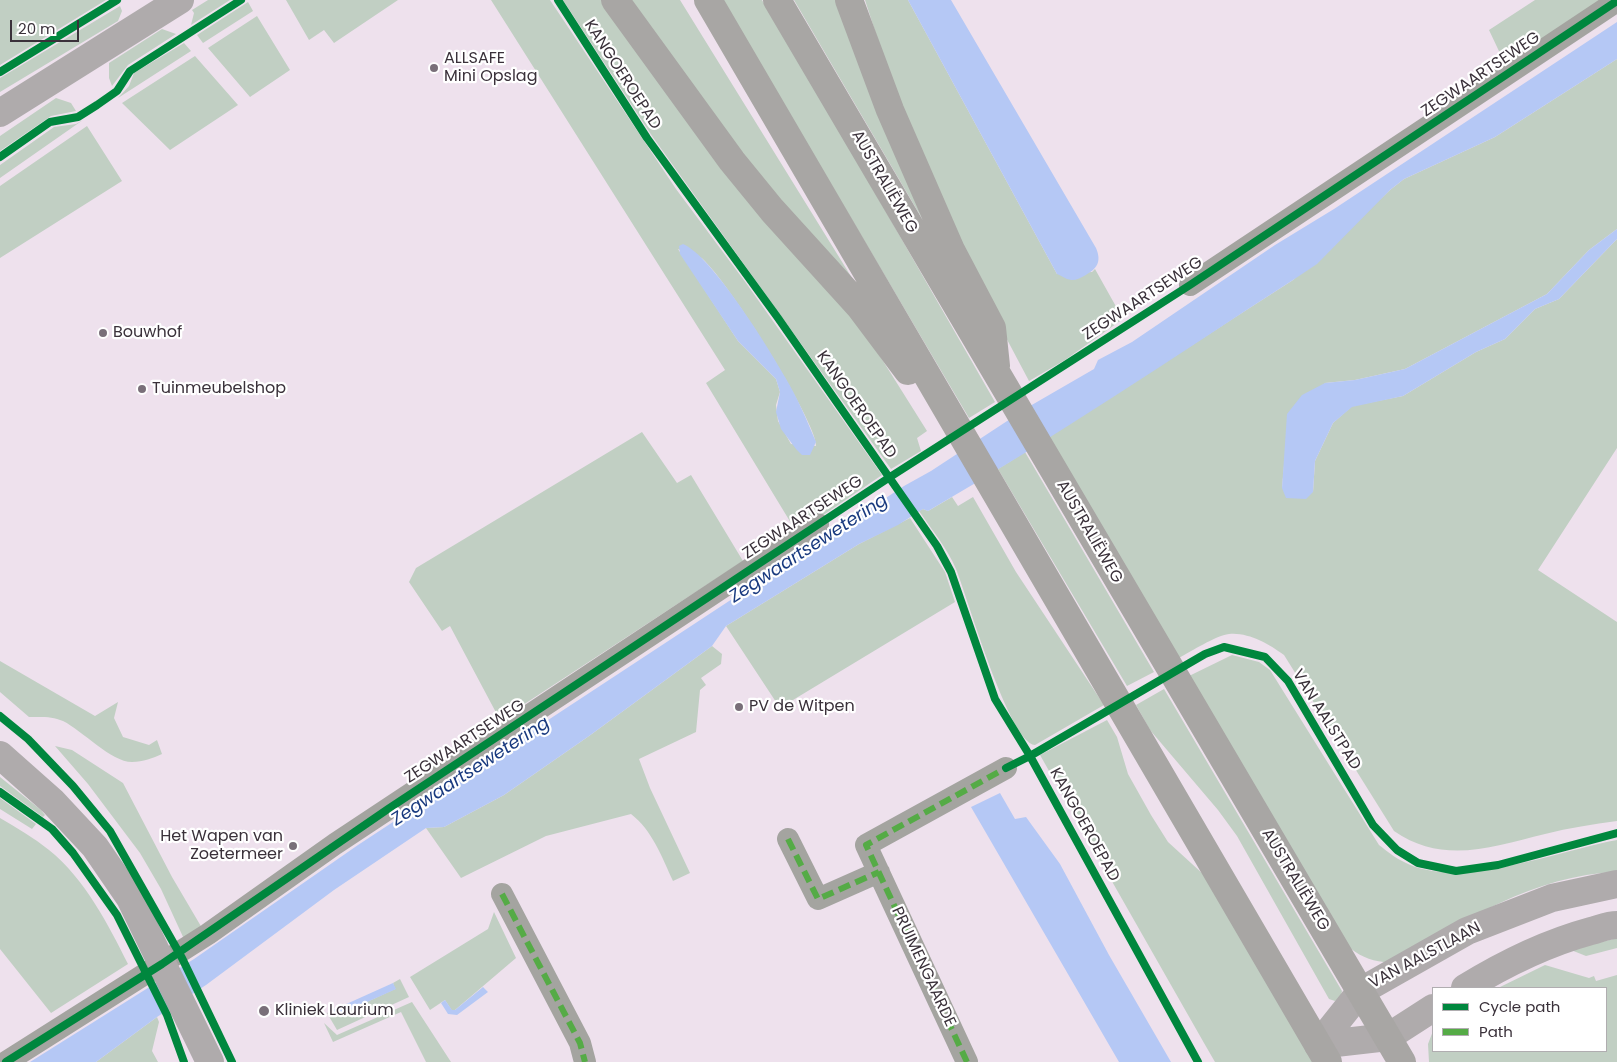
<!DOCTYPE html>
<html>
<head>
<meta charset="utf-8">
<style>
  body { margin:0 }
  #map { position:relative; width:1617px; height:1062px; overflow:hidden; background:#eee1ed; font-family:Poppins,sans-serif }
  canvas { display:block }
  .legend { position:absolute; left:1432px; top:987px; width:175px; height:65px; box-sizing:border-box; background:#fff; border:1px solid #b0adb0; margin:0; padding:6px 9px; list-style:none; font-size:15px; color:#3a313a }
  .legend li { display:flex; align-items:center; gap:10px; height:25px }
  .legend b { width:25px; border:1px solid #b0adb0 }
  .scale { position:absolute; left:10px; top:20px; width:69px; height:22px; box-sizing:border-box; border:2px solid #3a313a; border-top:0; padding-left:6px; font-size:15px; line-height:18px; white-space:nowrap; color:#3a313a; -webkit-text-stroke:4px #fff; paint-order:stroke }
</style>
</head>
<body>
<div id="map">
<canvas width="1617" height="1062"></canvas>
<ul class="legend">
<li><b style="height:6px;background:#00873e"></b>Cycle path</li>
<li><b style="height:6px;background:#55ab46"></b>Path</li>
</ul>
<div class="scale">20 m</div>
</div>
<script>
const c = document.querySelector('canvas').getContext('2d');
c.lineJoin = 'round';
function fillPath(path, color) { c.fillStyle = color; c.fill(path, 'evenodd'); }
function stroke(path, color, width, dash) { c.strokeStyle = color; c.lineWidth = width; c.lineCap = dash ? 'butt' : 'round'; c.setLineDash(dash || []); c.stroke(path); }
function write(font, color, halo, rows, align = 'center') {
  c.font = font + ' Poppins,sans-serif'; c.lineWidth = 4.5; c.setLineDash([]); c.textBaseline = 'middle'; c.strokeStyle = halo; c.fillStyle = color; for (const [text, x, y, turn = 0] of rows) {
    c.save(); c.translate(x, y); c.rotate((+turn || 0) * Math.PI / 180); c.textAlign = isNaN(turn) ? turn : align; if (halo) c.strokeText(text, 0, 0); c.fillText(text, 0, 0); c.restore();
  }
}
const green = new Path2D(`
  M 0,0 L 106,0 L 0,65 Z
  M 208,0 L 230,0 L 191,25 L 194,13 L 192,10 Z
  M 286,0 L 398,0 L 334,43 L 324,30 L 309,40 Z
  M 491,0 L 550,0 L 676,189 L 746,283 L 882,475 L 797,533 L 706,383 L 725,370 ZM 678,249 C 685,252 694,253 700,257 C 721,270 818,423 816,446 L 791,444 L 778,421 L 776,405 L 780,392 L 776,379 L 738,341 Z
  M 563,0 L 603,0 L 851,310 L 927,431 L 917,438 L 921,451 L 891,469 L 652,136 Z
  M 623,0 L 680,0 L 865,299 L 779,207 Z
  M 722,0 L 762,0 L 850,149 L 995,402 L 969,418 Z
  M 794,0 L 836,0 L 934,239 Z
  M 865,0 L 908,0 L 1057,274 L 1092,272 L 1095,269 L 1123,319 L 1065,360 L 1029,381 L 1002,330 L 908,133 Z
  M 1535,0 L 1608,0 L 1506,66 L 1489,30 Z
  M 248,2 L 253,11 L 203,43 L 197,35 Z
  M 120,6 L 122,11 L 118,21 L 0,92 L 0,78 Z
  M 257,16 L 290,70 L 250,97 L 208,48 Z
  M 162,29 L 176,34 L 128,65 L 112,86 L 109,78 L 109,63 Z
  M 184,43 L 191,51 L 118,98 L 129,86 L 134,73 Z
  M 195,56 L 238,105 L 170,150 L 122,103 Z
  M 1617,59 L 1617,229 L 1589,250 L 1547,294 L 1405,369 L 1355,380 L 1325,383 L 1284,466 L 1282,488 L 1313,492 L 1315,461 L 1333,423 L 1352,406 L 1403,396 L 1476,352 L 1505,339 L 1535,309 L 1559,299 L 1617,239 L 1617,448 L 1538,570 L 1617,622 L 1617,821 C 1593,824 1569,828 1545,834 C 1492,847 1443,865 1394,831 L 1284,655 C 1269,644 1248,632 1229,634 C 1215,636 1192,651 1179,658 L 1049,437 L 1293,280 L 1390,190 L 1404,179 L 1495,137 Z
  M 56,98 L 71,103 L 76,111 L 51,116 L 0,151 L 0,136 Z
  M 83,120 L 0,178 L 0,165 L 54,127 L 76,124 Z
  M 87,126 L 122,181 L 0,258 L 0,186 Z
  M 642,432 L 677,483 L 691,475 L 743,561 L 500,720 L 450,626 L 442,631 L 409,582 L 416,568 Z
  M 1025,452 L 1154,672 L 1127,686 L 998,469 Z
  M 952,497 L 958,506 L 973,497 L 1016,572 L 1104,705 L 1035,745 C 1009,743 967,596 956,569 C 947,548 932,530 919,511 L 923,509 L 928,511 Z
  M 910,518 L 945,572 L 955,602 L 788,703 L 782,705 L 776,702 L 726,626 L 859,544 Z
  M 712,646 L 722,654 L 721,664 L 701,678 L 706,685 L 700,690 L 696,732 L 639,759 L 650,788 L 690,873 L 673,881 C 662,857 652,830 631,814 L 546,836 L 461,878 L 426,828 L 444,827 L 504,795 L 589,736 Z
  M 1232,655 L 1259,662 L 1270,670 L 1379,845 C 1387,851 1395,858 1404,862 C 1457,891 1561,850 1617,840 L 1617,872 C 1534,875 1464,921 1394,962 C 1377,963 1364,959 1350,948 L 1189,676 Z
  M 0,661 L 95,716 L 118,702 L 114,718 L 123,737 L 149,745 L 157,740 L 162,754 C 153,758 143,762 132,762 C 111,762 83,731 63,721 C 52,716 41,717 29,717 L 0,692 Z
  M 1164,689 L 1342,991 L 1340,999 L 1335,1001 L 1329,999 L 1237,836 L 1218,810 L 1150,730 L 1136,705 Z
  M 1107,720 L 1117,737 L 1128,774 L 1151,815 L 1168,842 L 1203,874 L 1314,1062 L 1215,1062 L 1204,1043 L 1040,755 Z
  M 55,746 L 72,750 L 123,783 L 172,877 L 202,928 L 184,939 L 161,889 L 140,853 L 88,784 Z
  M 0,777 L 41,810 L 45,815 L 43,817 L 0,786 Z
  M 0,798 L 36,824 L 32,829 L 0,809 Z
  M 0,818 C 17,828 34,838 49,850 C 85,879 108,924 128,964 L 51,1013 L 0,949 Z
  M 494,912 L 516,958 L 455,1010 L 452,1011 L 445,1000 L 430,1010 L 410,977 L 488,929 Z
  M 1617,938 L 1617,948 L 1586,956 L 1571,950 Z
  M 1545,965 L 1589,978 L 1594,976 L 1596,981 L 1617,975 L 1617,1062 L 1429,1062 L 1428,1044 L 1433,1031 L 1433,1051 L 1606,1051 L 1606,988 L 1498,988 Z
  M 400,979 L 409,997 L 337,1030 L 327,1013 L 333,1010 L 336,1016 L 395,989 L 393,983 Z
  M 412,1002 L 451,1062 L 426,1062 L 401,1012 L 333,1042 L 324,1023 L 337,1035 Z
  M 157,1017 L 159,1022 L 152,1051 L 158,1062 L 96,1062 Z`);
const water = new Path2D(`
  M 908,0 L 951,0 L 1096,248 C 1102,262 1097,269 1084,276 C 1080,278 1077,280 1072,280 C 1067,280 1062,276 1057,274 Z
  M 1617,22 L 1617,59 L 1495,137 L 1404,179 L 1390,190 L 1317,264 L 1293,280 C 1172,358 1053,439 928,511 L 923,509 L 898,525 L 859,544 L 726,626 L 712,646 L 589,736 L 504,795 L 444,827 L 426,828 L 334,890 L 206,985 L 157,1017 L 96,1062 L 30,1062 L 194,959 L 358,845 L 904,486 L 931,471 L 1030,406 L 1094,369 L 1098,360 L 1132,342 L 1275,245 L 1334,209 Z
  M 1617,229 L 1617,239 L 1559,299 L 1535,309 L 1505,339 L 1476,352 L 1403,396 L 1352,407 L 1333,423 L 1315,461 L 1313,492 L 1306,499 L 1286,498 L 1282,488 L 1287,414 L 1302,395 L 1325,383 L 1355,380 L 1405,369 L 1547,294 L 1589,250 Z
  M 683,244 C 711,255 769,348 785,377 C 797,397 807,420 816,442 L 810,455 L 802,455 L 796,449 L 781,429 L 776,412 L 780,392 L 776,379 L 738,341 L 680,254 L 679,246 Z
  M 1000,793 L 1015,819 L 1026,817 L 1060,864 L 1109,955 L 1171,1062 L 1119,1062 L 971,807 Z
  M 393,983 L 396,989 L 336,1016 L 333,1010 Z
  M 483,987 L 488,992 L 457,1015 L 448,1014 L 441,1003 L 445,1000 L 452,1010 L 455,1010 Z`);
const street = new Path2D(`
  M 1190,285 L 1617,1
  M 788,839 L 818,899 L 879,872
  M 502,894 L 580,1043 L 585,1062
  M 6,1062 L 208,934 L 335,844 L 818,524
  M 967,1062 L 866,845 L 1006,768`);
const secondary = new Path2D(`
  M 0,113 L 180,0
  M 0,755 L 53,802 L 95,847 L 130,898 L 210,1062
  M 1465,988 C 1504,964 1547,943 1591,931 C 1599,929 1608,925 1617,925
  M 1318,1045 L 1361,991 L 1467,931 L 1552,898 L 1617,884
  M 1318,1045 L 1388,1037 L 1433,1008`);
const primary = new Path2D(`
  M 615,0 L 732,161 L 772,210 L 860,307 L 908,371
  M 708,0 L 1328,1062
  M 777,0 L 1402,1062
  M 849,0 L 890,110 L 951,250 L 992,328 L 996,366`);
const quiet = new Path2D(`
  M 788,839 L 818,899 L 879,872
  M 502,894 L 580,1043 L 585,1062
  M 967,1062 L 866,845 L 1006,768`);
const cycleway = new Path2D(`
  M 558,0 L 647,138 L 778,318 L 937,546 L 951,572 L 995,699 L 1030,756 L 1198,1062
  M 0,72 L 117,0
  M 0,157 L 50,122 L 78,117 L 97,105 L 117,91 L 130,71 L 241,0
  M 0,716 L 28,739 L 73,786 L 110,831 L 182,958 L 232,1062
  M 1006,768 L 1030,756 L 1205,654 L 1224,647 L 1265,657 L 1288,681 L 1373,825 L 1397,850 L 1418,863 L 1456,871 L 1498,865 L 1617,833
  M 0,792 L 52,829 L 73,853 L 117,915 L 167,1015 L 184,1062
  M 6,1062 L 162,964 L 388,809 L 890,477 L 1190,285 L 1617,1`);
const markers = [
  [434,68,5,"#796f79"],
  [103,333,5,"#796f79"],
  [142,389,5,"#796f79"],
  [739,707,5,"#796f79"],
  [293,846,5,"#796f79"],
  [264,1011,6,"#796f79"]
];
const poiNames = [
  ["ALLSAFE",444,59],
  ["Mini Opslag",444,77],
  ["Bouwhof",113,333],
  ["Tuinmeubelshop",152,389],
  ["PV de Witpen",749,707],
  ["Het Wapen van",283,837,"right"],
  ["Zoetermeer",283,855,"right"],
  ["Kliniek Laurium",275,1011]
];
const streetNames = [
  ["KANGOEROEPAD",622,75,57],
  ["ZEGWAARTSEWEG",1481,75,-34],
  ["AUSTRALIËWEG",884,182,60],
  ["ZEGWAARTSEWEG",1143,299,-33],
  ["KANGOEROEPAD",856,405,55],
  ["ZEGWAARTSEWEG",803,518,-33],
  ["AUSTRALIËWEG",1089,532,60],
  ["VAN AALSTPAD",1326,720,58],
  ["ZEGWAARTSEWEG",465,742,-33],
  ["KANGOEROEPAD",1084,825,61],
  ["AUSTRALIËWEG",1295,880,59],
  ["VAN AALSTLAAN",1425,956,-28],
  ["PRUIMENGAARDE",923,967,65]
];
const waterNames = [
  ["Zegwaartsewetering",809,549,-33],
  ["Zegwaartsewetering",471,772,-33]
];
fillPath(green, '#c1cfc3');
fillPath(water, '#b5c8f5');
stroke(street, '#a4a4a0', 22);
stroke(secondary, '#afabac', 28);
stroke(primary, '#a8a6a4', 28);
stroke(quiet, '#55ab46', 6, [12, 6]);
stroke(cycleway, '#00873e', 8);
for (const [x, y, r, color] of markers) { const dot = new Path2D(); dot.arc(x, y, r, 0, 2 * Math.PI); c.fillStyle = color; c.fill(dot); stroke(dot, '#fff', 2); }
write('16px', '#3a313a', '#fff', poiNames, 'left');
write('16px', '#3a313a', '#fff', streetNames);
write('italic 18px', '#193a7f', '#fff', waterNames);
</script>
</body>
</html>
